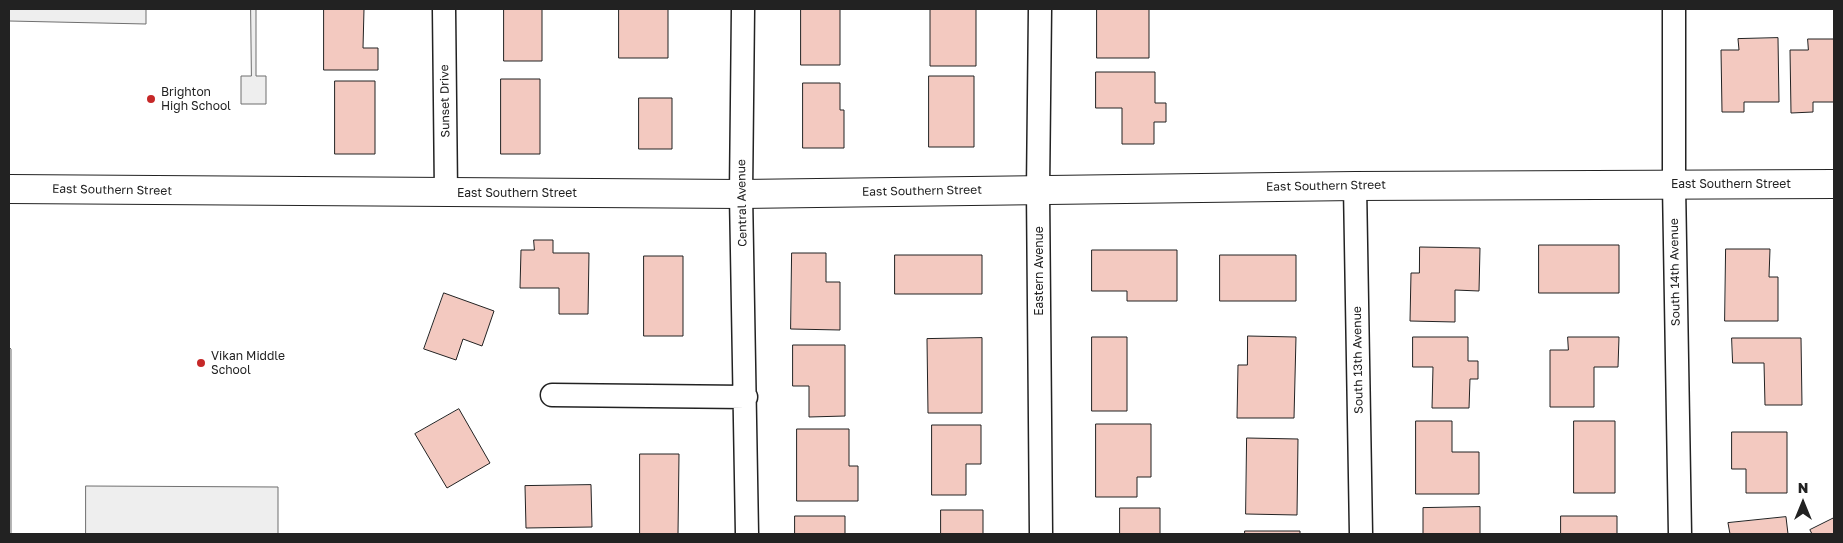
<!DOCTYPE html>
<html>
<head>
<meta charset="utf-8">
<style>
  body { margin:0 }
  #map { position:relative; width:1843px; height:543px; overflow:hidden; background:#fff; font-family:"Golos Text",sans-serif }
  canvas { display:block }
  .frame { position:absolute; inset:0; border:10px solid #222; pointer-events:none }
  .north { position:absolute; left:1778px; top:478px; width:50px; height:50px; -webkit-text-stroke:4px #fff; paint-order:stroke; rotate:0deg; font-size:14px; font-weight:700; line-height:20px; text-align:center; color:#222 }
  .north::after { content:''; display:block; margin:auto; width:18px; height:22px; background:#222; clip-path:polygon(50% 0,100% 100%,50% 72%,0 100%) }
</style>
</head>
<body>
<div id="map">
<canvas width="1843" height="543"></canvas>
<div class="frame"></div>
<div class="north">N</div>
</div>
<script>
const c = document.querySelector('canvas').getContext('2d');
c.lineJoin = 'round';
function fillPath(path, color) { c.fillStyle = color; c.fill(path, 'evenodd'); }
function stroke(path, color, width, dash) { c.strokeStyle = color; c.lineWidth = width; c.lineCap = dash ? 'butt' : 'round'; c.setLineDash(dash || []); c.stroke(path); }
function write(font, color, halo, rows, align = 'center') {
  c.font = font + ' "Golos Text",sans-serif'; c.lineWidth = 4; c.setLineDash([]); c.textBaseline = 'middle'; c.strokeStyle = halo; c.fillStyle = color; for (const [text, x, y, turn = 0] of rows) {
    c.save(); c.translate(x, y); c.rotate((+turn || 0) * Math.PI / 180); c.textAlign = isNaN(turn) ? turn : align; if (halo) c.strokeText(text, 0, 0); c.fillText(text, 0, 0); c.restore();
  }
}
const green = new Path2D(`
  M 9,9 L 146,9 L 146,24 L 9,21 Z
  M 251,9 L 256,9 L 256,76 L 266,76 L 266,104 L 241,104 L 241,76 L 251,76 Z
  M 9,347 L 11,349 L 11,534 L 9,534 Z
  M 86,486 L 278,487 L 278,534 L 86,534 Z`);
const building = new Path2D(`
  M 324,9 L 364,9 L 363,48 L 378,48 L 378,70 L 324,70 Z
  M 504,9 L 542,9 L 542,61 L 504,61 Z
  M 619,9 L 668,9 L 668,58 L 619,58 Z
  M 801,9 L 840,9 L 840,65 L 801,65 Z
  M 937,9 L 976,9 L 976,66 L 930,66 L 930,10 Z
  M 1097,9 L 1149,9 L 1149,58 L 1097,58 Z
  M 1778,38 L 1779,102 L 1744,102 L 1744,112 L 1722,112 L 1721,50 L 1739,50 L 1738,39 Z
  M 1808,39 L 1834,39 L 1834,102 L 1813,102 L 1813,112 L 1791,113 L 1790,50 L 1808,50 Z
  M 1096,72 L 1155,72 L 1155,103 L 1166,103 L 1166,122 L 1154,122 L 1154,144 L 1122,144 L 1122,108 L 1096,108 Z
  M 929,76 L 974,76 L 974,147 L 929,147 Z
  M 501,79 L 540,79 L 540,154 L 501,154 Z
  M 335,81 L 375,81 L 375,154 L 335,154 Z
  M 803,83 L 840,83 L 840,110 L 844,110 L 844,148 L 803,148 Z
  M 639,98 L 672,98 L 672,149 L 639,149 Z
  M 534,240 L 553,240 L 553,253 L 589,253 L 588,314 L 559,314 L 559,288 L 520,288 L 521,250 L 534,250 Z
  M 1539,245 L 1619,245 L 1619,293 L 1539,293 Z
  M 1420,247 L 1480,248 L 1479,291 L 1455,290 L 1455,322 L 1410,321 L 1411,273 L 1419,273 Z
  M 1726,249 L 1770,249 L 1769,277 L 1778,277 L 1778,321 L 1725,321 Z
  M 1092,250 L 1177,250 L 1177,301 L 1127,301 L 1127,291 L 1092,291 Z
  M 792,253 L 826,253 L 826,282 L 840,282 L 840,330 L 791,329 Z
  M 895,255 L 982,255 L 982,294 L 895,294 Z
  M 1220,255 L 1296,255 L 1296,301 L 1220,301 Z
  M 644,256 L 683,256 L 683,336 L 644,336 Z
  M 444,293 L 494,311 L 482,346 L 463,339 L 456,360 L 424,349 Z
  M 1248,336 L 1296,337 L 1294,418 L 1237,418 L 1238,365 L 1247,365 Z
  M 1092,337 L 1127,337 L 1127,411 L 1092,411 Z
  M 1413,337 L 1468,337 L 1468,361 L 1478,361 L 1478,379 L 1470,379 L 1469,408 L 1432,408 L 1433,367 L 1413,367 Z
  M 1568,337 L 1619,337 L 1618,367 L 1594,367 L 1594,407 L 1550,407 L 1550,350 L 1568,350 Z
  M 982,338 L 982,413 L 928,413 L 927,339 Z
  M 1732,338 L 1801,338 L 1802,405 L 1765,405 L 1764,363 L 1733,363 Z
  M 793,345 L 845,345 L 845,416 L 809,417 L 809,386 L 793,386 Z
  M 459,409 L 490,463 L 447,488 L 415,434 Z
  M 1416,421 L 1452,421 L 1452,452 L 1479,452 L 1479,494 L 1416,494 Z
  M 1574,421 L 1615,421 L 1615,493 L 1574,493 Z
  M 1096,424 L 1151,424 L 1151,477 L 1137,477 L 1137,497 L 1096,497 Z
  M 932,425 L 981,425 L 981,464 L 966,464 L 966,495 L 932,495 Z
  M 797,429 L 849,429 L 849,466 L 858,466 L 858,501 L 797,501 Z
  M 1732,432 L 1787,432 L 1787,493 L 1746,493 L 1746,469 L 1732,469 Z
  M 1247,438 L 1298,439 L 1297,515 L 1246,514 Z
  M 640,454 L 679,454 L 678,534 L 640,534 Z
  M 591,485 L 592,527 L 526,528 L 525,486 Z
  M 1480,507 L 1480,534 L 1423,534 L 1423,508 Z
  M 1120,508 L 1160,508 L 1160,534 L 1120,534 Z
  M 941,510 L 983,510 L 983,534 L 941,534 Z
  M 795,516 L 845,516 L 845,534 L 795,534 Z
  M 1561,516 L 1617,516 L 1617,534 L 1561,534 Z
  M 1786,517 L 1788,534 L 1730,534 L 1728,523 Z
  M 1834,518 L 1834,534 L 1812,534 L 1810,530 Z
  M 1245,531 L 1300,531 L 1300,534 L 1245,534 Z`);
const street = new Path2D(`
  M 444,9 L 446,193
  M 743,9 L 741,194 L 747,534
  M 1040,9 L 1038,190 L 1041,534
  M 1674,9 L 1674,185 L 1680,534
  M 1355,186 L 1361,534
  M 552,395 L 746,397`);
const secondary = new Path2D(`
  M 9,189 L 741,194 L 1355,186 L 1834,184`);
const markers = [
  [151,99,5,"#c62828"],
  [201,363,5,"#c62828"]
];
const poiNames = [
  ["Brighton",161,92],
  ["High School",161,106],
  ["Vikan Middle",211,356],
  ["School",211,370]
];
const streetNames = [
  ["Sunset Drive",445,101,-91],
  ["East Southern Street",1731,184],
  ["East Southern Street",1326,186,-1],
  ["East Southern Street",112,190,1],
  ["East Southern Street",922,191,-1],
  ["East Southern Street",517,193],
  ["Central Avenue",742,203,-91],
  ["Eastern Avenue",1039,271,-90],
  ["South 14th Avenue",1675,272,-91],
  ["South 13th Avenue",1358,360,-91]
];
fillPath(green, '#eee');
stroke(green, '#6f6f6f', 1);
fillPath(building, '#f3c9c0');
stroke(building, '#222', 1);
stroke(street, '#222', 25);
stroke(secondary, '#222', 30);
stroke(street, '#fff', 22);
stroke(secondary, '#fff', 28);
for (const [x, y, r, color] of markers) { const dot = new Path2D(); dot.arc(x, y, r, 0, 2 * Math.PI); c.fillStyle = color; c.fill(dot); stroke(dot, '#fff', 2); }
write('12px', '#222', '#fff', poiNames, 'left');
write('12px', '#222', '#fff', streetNames);
</script>
</body>
</html>
